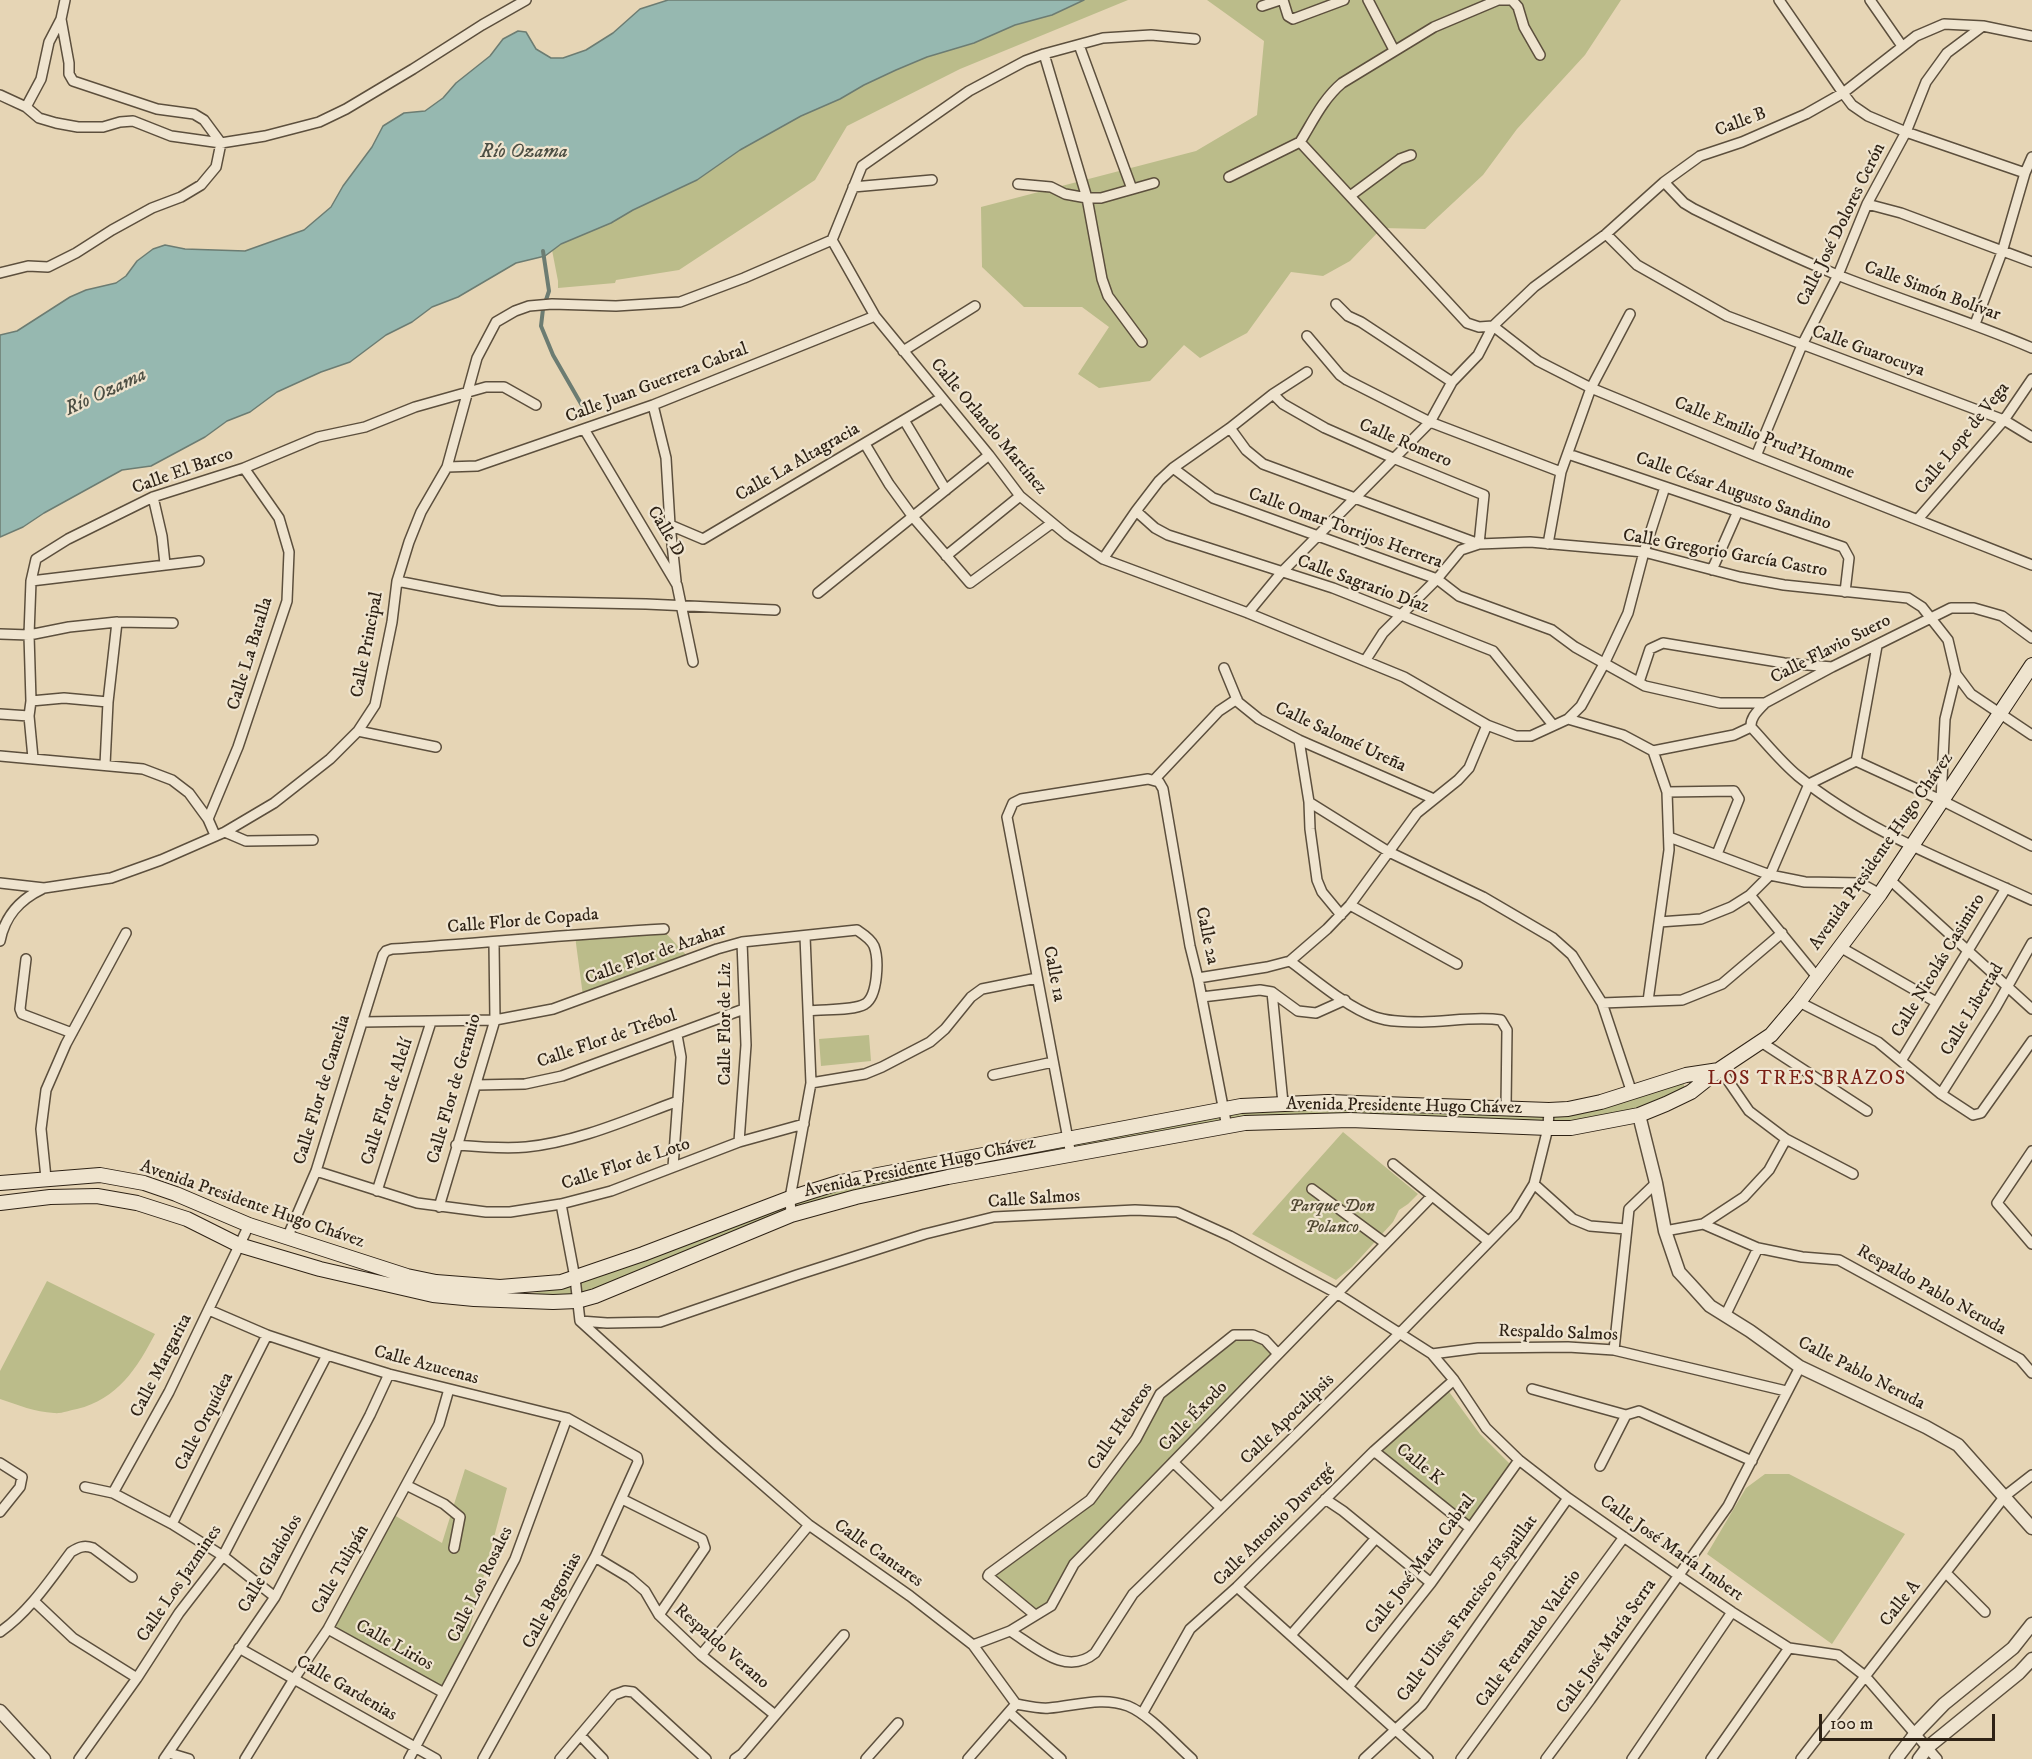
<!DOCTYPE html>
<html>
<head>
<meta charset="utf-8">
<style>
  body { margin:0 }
  #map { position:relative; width:2032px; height:1759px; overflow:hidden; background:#e6d5b5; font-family:"IM FELL DW Pica",serif }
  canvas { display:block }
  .scale { position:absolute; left:1819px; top:1714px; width:176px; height:27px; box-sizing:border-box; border:3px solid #2e2215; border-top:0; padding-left:8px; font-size:18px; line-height:21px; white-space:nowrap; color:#2e2215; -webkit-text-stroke:4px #efe4cf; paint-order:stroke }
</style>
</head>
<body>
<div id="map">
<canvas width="2032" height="1759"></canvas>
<div class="scale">100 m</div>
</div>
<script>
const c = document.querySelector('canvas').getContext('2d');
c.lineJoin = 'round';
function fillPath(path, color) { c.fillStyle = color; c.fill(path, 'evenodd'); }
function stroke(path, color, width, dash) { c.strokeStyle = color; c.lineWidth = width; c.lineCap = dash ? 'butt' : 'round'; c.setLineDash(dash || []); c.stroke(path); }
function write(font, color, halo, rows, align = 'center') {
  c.font = font + ' "IM FELL DW Pica",serif'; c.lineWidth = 4.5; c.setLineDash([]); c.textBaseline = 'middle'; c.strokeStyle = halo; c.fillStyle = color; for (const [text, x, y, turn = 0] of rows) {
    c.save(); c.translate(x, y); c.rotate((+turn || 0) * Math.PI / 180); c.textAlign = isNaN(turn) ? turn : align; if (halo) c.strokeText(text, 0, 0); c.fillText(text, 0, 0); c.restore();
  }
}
const green = new Path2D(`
  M 1084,0 L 1128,0 L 960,69 L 847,126 L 815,180 L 764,214 L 679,270 L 616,280 L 615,283 L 558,288 L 558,281 L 552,250 L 561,244 L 611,223 L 633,210 L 697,180 L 740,150 L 769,132 L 801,116 L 840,99 L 864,85 L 896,70 L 927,57 L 974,43 L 1015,25 L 1052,15 Z
  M 1207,0 L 1621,0 L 1585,55 L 1517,129 L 1483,175 L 1425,229 L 1382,228 L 1350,261 L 1323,276 L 1291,272 L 1247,333 L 1200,358 L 1184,345 L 1150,381 L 1099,388 L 1078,374 L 1109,327 L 1082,307 L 1024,307 L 982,267 L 981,207 L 1196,151 L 1257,115 L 1264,41 Z
  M 663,930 L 689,958 L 583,996 L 575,936 Z
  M 869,1035 L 871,1061 L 821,1066 L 819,1039 Z
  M 1684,1083 L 1684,1090 L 1641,1107 L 1566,1126 L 1243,1122 L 796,1214 L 646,1274 L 562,1299 L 522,1295 L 568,1287 L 789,1203 L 943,1164 L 1239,1107 L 1565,1113 Z
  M 1343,1132 L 1418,1194 L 1408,1204 L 1399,1210 L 1393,1222 L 1352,1267 L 1336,1280 L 1252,1234 Z
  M 47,1281 L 155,1334 C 137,1368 118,1399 77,1409 C 70,1410 61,1414 54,1413 C 35,1412 18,1405 0,1399 L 0,1371 Z
  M 1236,1338 C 1256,1337 1261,1339 1275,1354 L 1073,1561 L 1050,1604 L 1035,1612 L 989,1575 L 1092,1502 L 1163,1395 Z
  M 1447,1389 L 1480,1434 L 1511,1465 L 1469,1524 L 1379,1451 Z
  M 465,1469 L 507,1488 L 462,1658 L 444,1691 L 332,1628 L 394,1515 L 442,1543 Z
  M 1765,1474 L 1789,1474 L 1905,1534 L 1832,1644 L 1707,1554 L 1746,1488 Z`);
const water = new Path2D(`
  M 668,0 L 1084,0 L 1052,15 L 1015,25 L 974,43 L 927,57 L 896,70 L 864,85 L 840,99 L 801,116 L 740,150 L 697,180 L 633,210 L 611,223 L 561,244 L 545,256 L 516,263 L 458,297 L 432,307 L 412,322 L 386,335 L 350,362 L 321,372 L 277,392 L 250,412 L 227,421 L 205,437 L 151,466 L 122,470 L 44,513 L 23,527 L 0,537 L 0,335 L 17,331 L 70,297 L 86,290 L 116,283 L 126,276 L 137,261 L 153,249 L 165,245 L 185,249 L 245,251 L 304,230 L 331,207 L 343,186 L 372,147 L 383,126 L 404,113 L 425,111 L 443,98 L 456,83 L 490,56 L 503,39 L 518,31 L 526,32 L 536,49 L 551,58 L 563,58 L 586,50 L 613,33 L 640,9 Z`);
const stream = new Path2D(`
  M 543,251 L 549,291 L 543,309 L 541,326 L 553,355 L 584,409`);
const minor = new Path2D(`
  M 1283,0 L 1288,16 L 1293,19 L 1344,0
  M 1368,0 L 1394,50
  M 1779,0 L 1843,93 L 1852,105 L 1868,116 L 1906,132 L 2025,173
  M 1870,0 L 1902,46
  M 1262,6 L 1280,0
  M 1079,45 L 1132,189
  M 1044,54 L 1087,198 L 1101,198 L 1154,183
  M 0,95 L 26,107 L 39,118 L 56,123 L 78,127 L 103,127 L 120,122 L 133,121 L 171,136 L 221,143 L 265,136 L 319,122 L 346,109 L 413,69 L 482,25 L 526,0
  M 26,107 L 41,79 L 49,42 L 61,19
  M 1300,142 C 1313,121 1323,99 1342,83 L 1434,27 L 1498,0 L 1512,0 L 1518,7 L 1524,27 L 1540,55
  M 1229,177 L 1300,142 L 1467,323 L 1479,327 L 1493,326
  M 1664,182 L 1684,203 L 1694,209 C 1741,232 1787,254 1835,274 C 1900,300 1967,320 2032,348
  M 1018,184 L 1051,187 L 1065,194 L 1087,198 L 1102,279 L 1108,296 L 1142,342
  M 853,187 L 932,180
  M 1350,196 L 1400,159 L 1411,155
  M 1867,204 L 1901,213 L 2032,262
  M 1606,234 L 1637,265 L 1727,316 L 2004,420 L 2032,437
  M 832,240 L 862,166 L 969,91 L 1025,61 L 1044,54 L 1103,38 L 1151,35 L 1195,39
  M 0,273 L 28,266 L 48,267 L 76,253 L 112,230 L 152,208 L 181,197 L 201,185 L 216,167 L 221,143 L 204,120 L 194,114 L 157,109 L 73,81 L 69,74 L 69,63 L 61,19 L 65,0
  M 1336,304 L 1348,316 L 1361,322 L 1452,382
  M 1975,324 L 2002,252 L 2025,173 L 2032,157
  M 1493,326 L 1538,361 L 1591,388 L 1756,456 L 2032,565
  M 1307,336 L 1340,375 L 1347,380 L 1430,422 L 1561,472
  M 903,351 L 975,306
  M 1273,394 L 1283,404 L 1325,428 L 1393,458 L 1484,495 L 1479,544 L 1461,550 L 1437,579 L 1383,633 L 1365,661
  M 653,405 L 666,458 L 670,525 L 676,581
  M 904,420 L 946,490
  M 1230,428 L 1246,450 L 1263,464 L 1479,544 L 1530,542 L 1644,552 L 1740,577 L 1784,585 L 1908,598 L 1922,607 L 1948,640 L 1956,674 L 1971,694 L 2032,735
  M 584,429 L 677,585 L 693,662
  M 865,444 L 889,484 L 913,517 L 970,583 L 1052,523
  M 1568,454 L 1843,547 L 1849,558 L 1845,592
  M 1756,456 L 1802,345 L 1838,275 L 1867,204 L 1906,132 L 1926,82 L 1947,53 L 1983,26
  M 447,467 L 477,466 L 653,405 L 875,316
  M 1173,468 L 1213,498 L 1437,579 L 1459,596 L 1552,630 L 1575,647 L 1645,686 L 1720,703 L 1765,703 L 1832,667 L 1951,608 L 1974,608 L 2002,616 L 2032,638
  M 153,497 L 162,536 L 165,564
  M 1136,511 L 1155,528 L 1168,535 L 1333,588 L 1493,651 L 1553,725
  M 1918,519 L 2004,420 L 2032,379
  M 670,525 L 703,539 L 941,398
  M 1548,544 L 1561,472 L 1591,388 L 1630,314
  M 946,556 L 1020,496
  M 1103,559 L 1136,511 L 1159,481 L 1173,468 L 1230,428 L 1273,394 L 1307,372
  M 1712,570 L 1738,511
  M 31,581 L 199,561
  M 397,581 L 500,601 L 646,604 L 775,610
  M 818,593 L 989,455
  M 1248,613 L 1281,573 L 1430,422 L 1452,382 L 1478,355 L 1493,326 L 1534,287 L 1606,234 L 1664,182 L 1700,156 L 1742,142 L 1806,114 L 1843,93 L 1916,36 L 1944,24 L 1983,26 L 2032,36
  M 0,634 L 29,635 L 69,627 L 117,622 L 173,623
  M 1224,668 L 1238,702 L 1259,719 L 1299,740 L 1434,799
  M 1639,682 L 1650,649 L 1663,643 L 1784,663 L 1832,667
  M 31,701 L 64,698 L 108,702
  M 0,714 L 29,716
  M 1568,719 L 1623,735 L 1653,751 L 1667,792 L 1669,850 L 1648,1001
  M 1751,727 C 1750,717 1759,710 1765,703
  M 358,731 L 436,747
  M 1299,740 L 1309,802 L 1310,829 L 1317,880 L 1322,892 L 1341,915
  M 1653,751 L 1734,735 L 1751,727 C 1766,743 1781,762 1798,776 C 1868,833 1952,863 2032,900
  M 0,756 L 143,769 L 172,780 L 189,793 L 208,819 L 215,835
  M 33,758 L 29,716 L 31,701 L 29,635 L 31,581 L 36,559 L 68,539 L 153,497 L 244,468 L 318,437 L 365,427 L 415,407 L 486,387 L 504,387 L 536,405
  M 1856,761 L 1941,800 L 2032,846
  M 105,765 L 108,702 L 117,622
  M 1154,780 L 1219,711 L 1237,699
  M 1667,792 L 1734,791 L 1739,799 L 1717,854
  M 1941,800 L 1945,719 L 1956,674
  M 1309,802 L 1389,852 L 1483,897 L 1553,938 L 1572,955 L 1602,1003 L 1632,1093
  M 208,819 L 238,747 L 287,601 L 289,552 L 279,518 L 244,468
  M 225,832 L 246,841 L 313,840
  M 1669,837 L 1770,875 L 1805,882 L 1860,883 L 1880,894
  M 1889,879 L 2032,1009
  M 0,883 L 44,888 L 111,878 L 161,860 L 225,832 L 274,803 L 330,759 L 358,731 L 375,705 L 392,622 L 397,581 L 409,542 L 421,512 L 447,467 L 477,358 L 496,322 L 515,311 L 529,306 L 552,304 L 616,306 L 680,302 L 744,278 L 832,240 L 875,316 L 989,455 L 1020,496 L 1067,535 L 1103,559 L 1248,613 L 1404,677 L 1487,725
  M 1750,895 L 1817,977
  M 1350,905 L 1457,964
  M 1659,922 L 1701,919 L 1731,907 L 1750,895 L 1770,875 L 1809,784 L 1856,761 L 1877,646
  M 0,941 C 5,916 19,900 42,889
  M 1840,947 L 1936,1002
  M 26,959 L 20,1009 L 22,1014 L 72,1033
  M 1290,961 C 1314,979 1348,1008 1375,1017 C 1389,1022 1407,1022 1422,1022 C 1448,1022 1475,1016 1501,1020 L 1507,1030 L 1506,1107
  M 1198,978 L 1267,967 L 1290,961 L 1327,929 L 1350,905 L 1417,813 L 1458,780 L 1469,768 L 1487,725 L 1516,736 L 1531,736 L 1568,719 L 1581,706 L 1604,664 L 1628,613 L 1644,552 L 1665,487
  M 1272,992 L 1283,1103
  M 1202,997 L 1260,990 L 1272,992 L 1298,1011 L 1316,1013 L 1345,1000
  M 1799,1002 L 1878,1042 L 1941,1094 L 1973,1115 L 1981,1113 L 2032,1041
  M 1602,1003 L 1682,1000 L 1722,984 L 1782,933
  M 362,1022 L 495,1020 L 553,1009 L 717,949 L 742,942 L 857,930 C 863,934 871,939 874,946 C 879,959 878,996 865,1004 C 853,1011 823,1009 809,1011
  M 1761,1042 L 1867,1111
  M 1901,1061 L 2006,888
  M 1720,1069 L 1749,1111 L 1786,1139 L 1853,1174
  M 993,1075 L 1053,1062
  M 811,1083 L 865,1074 L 882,1067 L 930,1042 L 945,1029 L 971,997 L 982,989 L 1037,978
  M 476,1085 L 525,1084 L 562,1076 L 744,1009
  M 1941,1094 L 1996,1007 L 2032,943
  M 739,1142 L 746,1045 L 742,942
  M 456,1145 C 480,1147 503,1149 526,1147 C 578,1142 629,1119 678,1101
  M 2032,1151 L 1997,1203 L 2032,1244
  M 1071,1155 L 1007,817 L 1013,803 L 1021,799 L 1148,779 L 1159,782 L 1163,789 L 1190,946 L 1198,978 L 1227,1127
  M 1393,1164 L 1488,1241
  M 673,1167 L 681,1057 L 677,1035
  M 316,1171 L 417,1203 L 486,1212 L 510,1212 L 561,1204 L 611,1191 L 739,1142 L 804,1124
  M 46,1178 L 41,1129 L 46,1090 L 66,1044 L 126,933
  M 1534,1184 L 1573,1219 L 1590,1226 L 1626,1229
  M 1312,1189 L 1385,1243
  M 377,1191 L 431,1022
  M 561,1204 L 575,1278 L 580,1321 L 717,1445 L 809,1525 L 910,1596 L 973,1645 L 1016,1704 C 1027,1706 1039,1709 1049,1708 C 1075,1706 1102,1696 1128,1706 C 1150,1715 1174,1743 1192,1759
  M 439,1207 L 495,1020 L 494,943
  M 791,1215 L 790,1198 L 811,1083 L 805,936
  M 1703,1224 L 1758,1248 L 1802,1257 L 1839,1260 L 2020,1359 L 2032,1373
  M 1665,1231 L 1703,1224 L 1744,1197 L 1769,1170 L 1786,1139
  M 287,1238 L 316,1171 L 383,955 L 386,951 L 392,949 C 483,943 573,934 664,929
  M 209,1310 L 267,1335 L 327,1355 L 389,1374 L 567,1418 L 637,1457 L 638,1462 L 595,1557 L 483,1759
  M 1725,1316 L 1758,1248
  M 580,1321 L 607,1323 L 660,1322 L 797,1275 L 925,1234 L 994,1217 L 1135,1210 L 1177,1212 L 1230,1236 L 1338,1294 L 1432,1354 L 1454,1380 L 1486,1428 L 1519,1460 L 1568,1498 L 1678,1575 L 1732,1612 L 1789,1648 L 1838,1655 L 1865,1676 L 1937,1759
  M 1614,1350 L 1629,1209 L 1656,1183
  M 1432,1354 L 1478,1348 L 1568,1347 L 1614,1350 L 1786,1391
  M 1532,1389 L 1626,1415 L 1639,1411 L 1752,1461
  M 1374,1451 L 1470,1528
  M 1173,1462 L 1221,1508
  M 0,1463 L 22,1477 L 20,1487 L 0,1512
  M 1600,1466 L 1626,1415
  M 406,1485 L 444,1504 L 460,1517 L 454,1548
  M 85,1487 L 113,1493 L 172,1524 L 223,1556 L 275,1597
  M 113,1493 L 169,1392 L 249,1225
  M 622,1499 L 702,1539 L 705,1548 L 659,1615
  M 1325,1499 L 1343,1511 L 1431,1583
  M 172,1524 L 267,1335
  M 595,1557 L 630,1578 L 645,1591 L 659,1615 L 701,1655 L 775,1715
  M 1946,1573 L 1985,1612
  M 1237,1587 L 1428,1759
  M 34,1601 L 73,1638 L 137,1678
  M 1035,1615 L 988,1576 L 989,1574 L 1090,1500 L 1136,1439 L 1160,1394 L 1234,1335 L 1253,1335 L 1265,1340 L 1278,1354
  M 328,1629 L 444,1693
  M 1010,1631 C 1036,1647 1066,1677 1095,1653 L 1133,1594 L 1400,1333 L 1515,1215 L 1534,1184 L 1548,1128 L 1549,1110
  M 0,1632 C 29,1612 50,1580 71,1552 C 79,1547 84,1545 93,1548 L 132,1577
  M 1291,1635 L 1376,1538
  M 973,1645 L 1010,1631 L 1051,1606 L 1074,1564 L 1432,1196
  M 239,1648 L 436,1759
  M 701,1655 L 809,1525
  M 1348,1687 L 1431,1583 L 1519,1460
  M 1010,1713 L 1061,1759
  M 1142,1714 L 1190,1629 L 1237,1587 L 1374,1451 L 1454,1380
  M 580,1735 L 603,1759
  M 169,1753 L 189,1759
  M 79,1759 L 137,1678 L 179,1613 L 223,1556 L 327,1355
  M 164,1759 L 275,1597 L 370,1415 L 389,1374
  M 245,1759 L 294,1679 L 328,1629 L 439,1424 L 449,1389
  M 409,1759 L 515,1559 L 567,1418
  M 560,1759 L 614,1695 L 625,1691 L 633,1692 L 706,1759
  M 735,1759 L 742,1754 L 844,1635
  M 866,1759 L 898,1723
  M 968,1759 L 1016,1704
  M 1364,1759 L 1422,1705 L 1568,1498
  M 1461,1759 L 1624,1537
  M 1546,1759 L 1590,1700 L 1728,1506 L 1800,1367
  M 1632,1759 L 1732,1612
  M 1711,1759 L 1789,1648
  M 1801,1759 L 2005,1496 L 2032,1475`);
const tertiary = new Path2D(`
  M 1639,1115 L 1656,1183 L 1665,1231 L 1679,1272 L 1691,1285 L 1710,1306 L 1750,1331 L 1800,1367 L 1926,1427 L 1958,1445 L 2032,1528
  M 0,1711 L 44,1759
  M 1896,1759 L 1916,1733 L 1944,1704 L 2013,1648 L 2032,1624
  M 1919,1759 L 1928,1747 L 2019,1673 L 2032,1659`);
const secondary = new Path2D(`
  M 0,1183 L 100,1175 L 144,1183 L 176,1194 L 249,1225 L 407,1276 L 436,1282 L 500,1287 L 561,1282 L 643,1254 L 790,1198 L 841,1182 L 1241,1106 L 1328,1102 L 1549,1110 L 1568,1109 L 1601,1102 L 1686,1075 L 1719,1070
  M 0,1203 L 50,1197 L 97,1196 L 137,1203 L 187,1219 L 239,1245 L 320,1269 L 433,1295 L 474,1299 L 553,1302 L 577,1301 L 595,1296 L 791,1215 L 856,1197 L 948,1177 L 1245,1123 L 1350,1120 L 1548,1128 L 1571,1128 L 1639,1115 L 1666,1104 L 1691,1092 L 1720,1069 L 1771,1035 L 1799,1002 L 1880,894 L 2032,665`);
const streetNames = [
  ["Calle B",1741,123,-21],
  ["Calle José Dolores Cerón",1842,225,-64],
  ["Calle Simón Bolívar",1932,292,20],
  ["Calle Guarocuya",1868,352,20],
  ["Calle Juan Guerrera Cabral",657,384,-21],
  ["Calle Orlando Martínez",988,427,50],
  ["Calle Emilio Prud'Homme",1764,439,22],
  ["Calle Lope de Vega",1963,439,-51],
  ["Calle Romero",1405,444,23],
  ["Calle La Altagracia",798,463,-30],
  ["Calle El Barco",183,472,-20],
  ["Calle César Augusto Sandino",1733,492,19],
  ["Calle Omar Torrijos Herrera",1345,529,20],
  ["Calle D",665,532,59],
  ["Calle Gregorio García Castro",1725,554,10],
  ["Calle Sagrario Díaz",1363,585,20],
  ["Calle Principal",368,645,-79],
  ["Calle Flavio Suero",1831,650,-27],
  ["Calle La Batalla",251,654,-73],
  ["Calle Salomé Ureña",1340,738,25],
  ["Avenida Presidente Hugo Chávez",1882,852,-55],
  ["Calle Flor de Copada",523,922,-5],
  ["Calle 2a",1206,936,78],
  ["Calle Flor de Azahar",656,955,-20],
  ["Calle Nicolás Casimiro",1939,966,-59],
  ["Calle 1a",1053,974,79],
  ["Calle Libertad",1973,1010,-59],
  ["Calle Flor de Liz",726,1024,-90],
  ["Calle Flor de Trébol",607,1040,-19],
  ["Calle Flor de Geranio",455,1089,-74],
  ["Calle Flor de Camelia",323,1090,-73],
  ["Calle Flor de Alelí",388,1102,-72],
  ["Avenida Presidente Hugo Chávez",1404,1107,1],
  ["Calle Flor de Loto",626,1165,-18],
  ["Avenida Presidente Hugo Chávez",920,1168,-12],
  ["Calle Salmos",1034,1200,-4],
  ["Avenida Presidente Hugo Chávez",252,1205,19],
  ["Respaldo Pablo Neruda",1931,1291,29],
  ["Respaldo Salmos",1558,1334,2],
  ["Calle Margarita",162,1366,-63],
  ["Calle Azucenas",426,1366,15],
  ["Calle Pablo Neruda",1861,1374,27],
  ["Calle Éxodo",1194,1417,-46],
  ["Calle Apocalipsis",1288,1420,-44],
  ["Calle Orquídea",205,1422,-63],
  ["Calle Hebreos",1121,1427,-56],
  ["Calle K",1419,1465,39],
  ["Calle Antonio Duvergé",1275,1526,-45],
  ["Calle José María Imbert",1671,1549,35],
  ["Calle Cantares",878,1554,35],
  ["Calle Gladiolos",271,1564,-60],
  ["Calle José María Cabral",1421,1565,-53],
  ["Calle Tulipán",341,1570,-61],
  ["Calle Los Jazmines",180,1584,-56],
  ["Calle Los Rosales",481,1585,-64],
  ["Calle Begonias",553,1601,-62],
  ["Calle A",1901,1604,-52],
  ["Calle Ulises Francisco Espaillat",1468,1609,-54],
  ["Calle Fernando Valerio",1529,1639,-54],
  ["Calle Lirios",394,1646,29],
  ["Respaldo Verano",721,1647,41],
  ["Calle José María Serra",1607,1647,-55],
  ["Calle Gardenias",346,1689,30]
];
const parkNames = [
  ["Parque Don",1332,1207],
  ["Polanco",1332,1228]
];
const waterNames = [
  ["Río Ozama",524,153],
  ["Río Ozama",106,393,-25]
];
const neighbourhoodNames = [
  ["LOS TRES BRAZOS",1807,1080]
];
fillPath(green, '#bbbc8a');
fillPath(water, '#96b8b0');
stroke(water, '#6c7c72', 1.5);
stroke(stream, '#6c7c72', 4);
stroke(minor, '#5c4f3d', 12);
stroke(tertiary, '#5c4f3d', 15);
stroke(secondary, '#2e2215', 16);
stroke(minor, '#efe4cf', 9);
stroke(tertiary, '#efe4cf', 12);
stroke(secondary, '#efe4cf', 14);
write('18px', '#2e2215', '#efe4cf', streetNames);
write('italic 18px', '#514832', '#efe4cf', parkNames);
write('italic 20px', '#4d4f44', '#efe4cf', waterNames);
c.letterSpacing = '1.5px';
write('20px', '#7a1f14', '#efe4cf', neighbourhoodNames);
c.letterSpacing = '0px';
</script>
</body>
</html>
